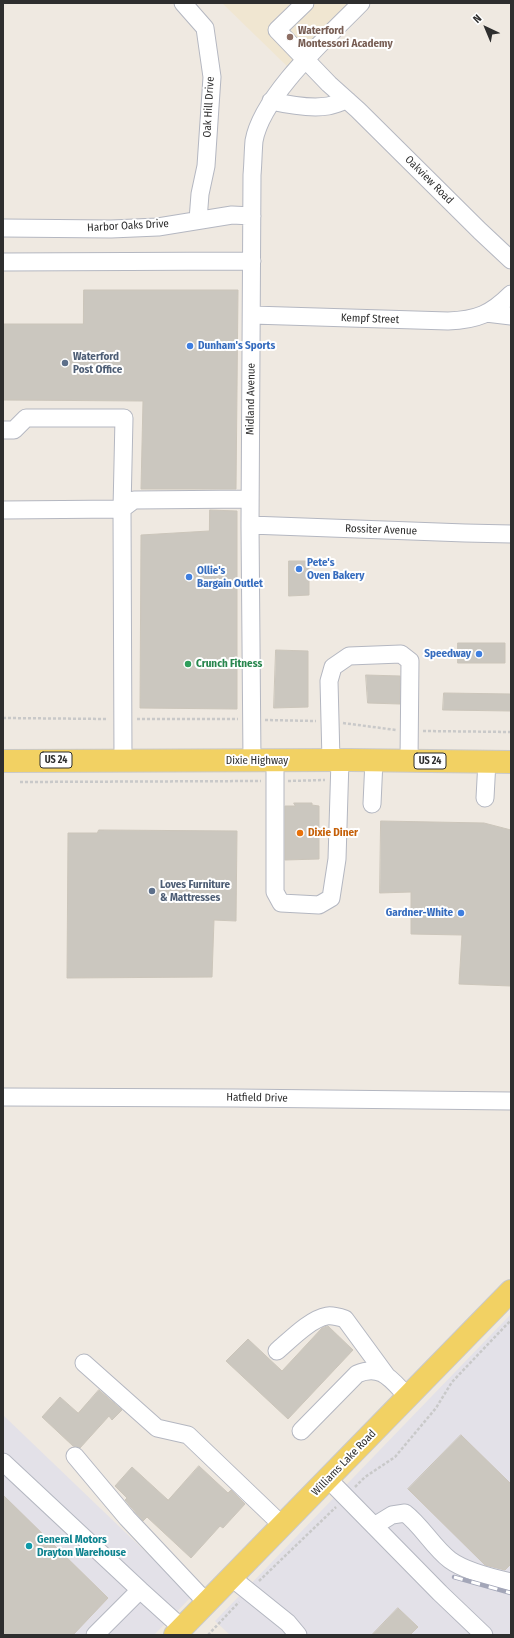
<!DOCTYPE html>
<html>
<head>
<meta charset="utf-8">
<style>
  body { margin:0 }
  #map { position:relative; width:514px; height:1638px; overflow:hidden; background:#efe9e1; font-family:"Fira Sans Condensed",sans-serif }
  canvas { display:block }
  .frame { position:absolute; inset:0; border:4px solid #2e2e2e; pointer-events:none }
  .north { position:absolute; left:466px; top:8px; width:40px; height:40px; -webkit-text-stroke:3px #fff; paint-order:stroke; rotate:316deg; font-size:11px; font-weight:700; line-height:16px; text-align:center; color:#2e2e2e }
  .north::after { content:''; display:block; margin:auto; width:14px; height:18px; background:#2e2e2e; clip-path:polygon(50% 0,100% 100%,50% 72%,0 100%) }
</style>
</head>
<body>
<div id="map">
<canvas width="514" height="1638"></canvas>
<div class="frame"></div>
<div class="north">N</div>
</div>
<script>
const c = document.querySelector('canvas').getContext('2d');
c.lineJoin = 'round';
function fillPath(path, color) { c.fillStyle = color; c.fill(path, 'evenodd'); }
function stroke(path, color, width, dash) { c.strokeStyle = color; c.lineWidth = width; c.lineCap = dash ? 'butt' : 'round'; c.setLineDash(dash || []); c.stroke(path); }
function write(font, color, halo, rows, align = 'center') {
  c.font = font + ' "Fira Sans Condensed",sans-serif'; c.lineWidth = 4; c.setLineDash([]); c.textBaseline = 'middle'; c.strokeStyle = halo; c.fillStyle = color; for (const [text, x, y, turn = 0] of rows) {
    c.save(); c.translate(x, y); c.rotate((+turn || 0) * Math.PI / 180); c.textAlign = isNaN(turn) ? turn : align; if (halo) c.strokeText(text, 0, 0); c.fillText(text, 0, 0); c.restore();
  }
}
const industrial = new Path2D(`
  M 511,1314 L 511,1635 L 230,1635 L 215,1621 Z
  M 3,1415 L 150,1556 L 193,1595 L 154,1635 L 3,1635 Z`);
const education = new Path2D(`
  M 222,3 L 357,3 L 291,70 Z`);
const building = new Path2D(`
  M 84,290 L 238,290 L 236,489 L 141,489 L 143,401 L 3,400 L 3,324 L 83,324 Z
  M 210,510 L 237,511 L 237,709 L 140,708 L 141,535 L 209,531 Z
  M 289,561 L 309,561 L 309,595 L 289,596 Z
  M 458,643 L 505,643 L 505,663 L 458,663 Z
  M 276,650 L 308,651 L 308,707 L 274,708 Z
  M 366,675 L 400,676 L 400,704 L 368,703 Z
  M 444,693 L 511,694 L 511,711 L 443,710 Z
  M 294,803 L 312,803 L 312,805 L 319,806 L 319,859 L 285,860 L 285,806 L 295,806 Z
  M 381,821 L 484,823 L 511,830 L 511,986 L 459,984 L 462,935 L 411,934 L 411,892 L 380,893 Z
  M 99,830 L 237,831 L 236,921 L 214,920 L 212,977 L 67,978 L 68,833 L 97,833 Z
  M 328,1326 L 353,1350 L 288,1419 L 226,1361 L 248,1339 L 282,1371 L 322,1328 Z
  M 99,1390 L 122,1410 L 112,1420 L 109,1416 L 80,1448 L 73,1446 L 42,1417 L 60,1397 L 78,1413 Z
  M 461,1435 L 511,1484 L 511,1564 L 505,1570 L 485,1565 L 408,1489 Z
  M 199,1466 L 228,1493 L 231,1490 L 245,1504 L 223,1528 L 220,1526 L 191,1558 L 147,1517 L 143,1521 L 125,1500 L 127,1498 L 115,1486 L 132,1467 L 168,1500 Z
  M 3,1495 L 108,1598 L 73,1635 L 3,1635 Z
  M 398,1608 L 418,1627 L 410,1635 L 372,1635 Z`);
const path = new Path2D(`
  M 3,718 L 108,719
  M 137,719 L 238,719
  M 265,720 L 316,721
  M 343,723 L 396,730
  M 423,731 L 511,732
  M 288,781 L 325,780
  M 20,782 L 261,781
  M 355,1487 L 365,1477 L 395,1457 L 436,1408 L 452,1382 L 511,1320
  M 259,1581 L 336,1507
  M 208,1635 L 239,1602`);
const minor = new Path2D(`
  M 183,3 L 205,28 L 212,77 L 206,166 L 200,194 L 198,220
  M 305,3 L 277,30 L 329,84 L 358,110 L 480,231 L 511,260
  M 271,101 C 289,105 310,109 328,106 C 334,105 341,102 347,100
  M 3,228 L 111,229 L 158,227 L 232,215 L 252,216
  M 3,262 L 252,261
  M 486,313 L 511,316
  M 252,315 L 448,321 C 477,320 491,314 511,294
  M 3,430 L 14,430 L 26,418 L 124,418 L 122,509 L 123,761
  M 3,510 L 122,509 L 134,500 L 250,499
  M 250,525 L 465,533 L 511,534
  M 331,760 L 329,681 L 333,667 L 349,656 L 401,654 L 410,661 L 409,761
  M 252,761 L 250,525 L 252,175 C 253,164 253,152 254,141 C 262,95 329,36 361,3
  M 275,761 L 275,892 L 281,903 L 319,905 L 331,898 L 337,859 L 340,760
  M 485,798 L 487,761
  M 372,804 L 374,760
  M 3,1097 L 235,1098 L 511,1101
  M 277,1351 C 290,1340 310,1319 327,1316 C 333,1315 339,1317 345,1319 L 386,1375
  M 84,1363 L 157,1428 L 188,1435 L 283,1526
  M 301,1431 L 357,1374 C 382,1363 392,1381 408,1397
  M 75,1456 L 127,1518 L 207,1603
  M 3,1462 L 140,1590 L 95,1635
  M 328,1479 L 440,1593 L 484,1635
  M 374,1526 L 392,1515 L 405,1513 C 422,1526 433,1547 450,1560 C 465,1571 493,1578 511,1582
  M 232,1578 L 288,1623 L 298,1635
  M 140,1590 L 182,1628`);
const major = new Path2D(`
  M 3,761 L 350,760 L 511,762
  M 175,1635 L 511,1291`);
const rail = new Path2D(`
  M 454,1577 L 511,1593`);
const markers = [
  [290,37,4,"#8d6e63"],
  [190,346,4,"#3f7fe0"],
  [65,363,4,"#5c6f8a"],
  [299,569,4,"#3f7fe0"],
  [189,577,4,"#3f7fe0"],
  [479,654,4,"#3f7fe0"],
  [188,664,4,"#2e9e5b"],
  [300,833,4,"#e8710a"],
  [152,891,4,"#5c6f8a"],
  [461,913,4,"#3f7fe0"],
  [29,1546,4,"#0f9aa8"]
];
const shields = [
  [56,760,32],
  [430,761,32]
];
const shieldNames = [
  ["US 24",56,760],
  ["US 24",430,761]
];
const educationNames = [
  ["Waterford",298,31],
  ["Montessori Academy",298,44]
];
const streetNames = [
  ["Oak Hill Drive",209,107,-87],
  ["Oakview Road",429,180,45],
  ["Harbor Oaks Drive",128,226,-3],
  ["Kempf Street",370,319,2],
  ["Midland Avenue",251,399,-89],
  ["Rossiter Avenue",381,530,2],
  ["Dixie Highway",257,761],
  ["Hatfield Drive",257,1098,1],
  ["Williams Lake Road",344,1463,-46]
];
const shopNames = [
  ["Dunham's Sports",198,346],
  ["Pete's",307,563],
  ["Oven Bakery",307,576],
  ["Ollie's",197,571],
  ["Bargain Outlet",197,584],
  ["Speedway",471,654,"right"],
  ["Gardner-White",453,913,"right"]
];
const serviceNames = [
  ["Waterford",73,357],
  ["Post Office",73,370],
  ["Loves Furniture",160,885],
  ["& Mattresses",160,898]
];
const leisureNames = [
  ["Crunch Fitness",196,664]
];
const foodNames = [
  ["Dixie Diner",308,833]
];
const cultureNames = [
  ["General Motors",37,1540],
  ["Drayton Warehouse",37,1553]
];
fillPath(industrial, '#e3e1e8');
fillPath(education, '#f0e6d1');
fillPath(building, '#cbc7bf');
stroke(building, '#cbc5ba', 1);
stroke(minor, '#b4b7c1', 19);
stroke(major, '#c9c9c9', 24);
stroke(path, '#c9c9c9', 2.5, [3, 2]);
stroke(minor, '#fff', 17);
stroke(major, '#f2d163', 22);
stroke(rail, '#a3a6b8', 4.5);
stroke(rail, '#fff', 3, [9]);
for (const [x, y, r, color] of markers) { const dot = new Path2D(); dot.arc(x, y, r, 0, 2 * Math.PI); c.fillStyle = color; c.fill(dot); stroke(dot, '#fff', 1.5); }
for (const [x, y, w] of shields) { const box = new Path2D(); box.roundRect(x - w / 2, y - 8, w, 16, 3); c.fillStyle = '#fff'; c.fill(box); stroke(box, '#2e2e2e', 1); }
write('bold 10px', '#2e2e2e', null, shieldNames);
write('bold 11px', '#785e54', '#fff', educationNames, 'left');
write('11px', '#2e2e2e', '#fff', streetNames);
write('bold 11px', '#366cbe', '#fff', shopNames, 'left');
write('bold 11px', '#4e5e75', '#fff', serviceNames, 'left');
write('bold 11px', '#27864d', '#fff', leisureNames, 'left');
write('bold 11px', '#c56008', '#fff', foodNames, 'left');
write('bold 11px', '#0d838f', '#fff', cultureNames, 'left');
</script>
</body>
</html>
